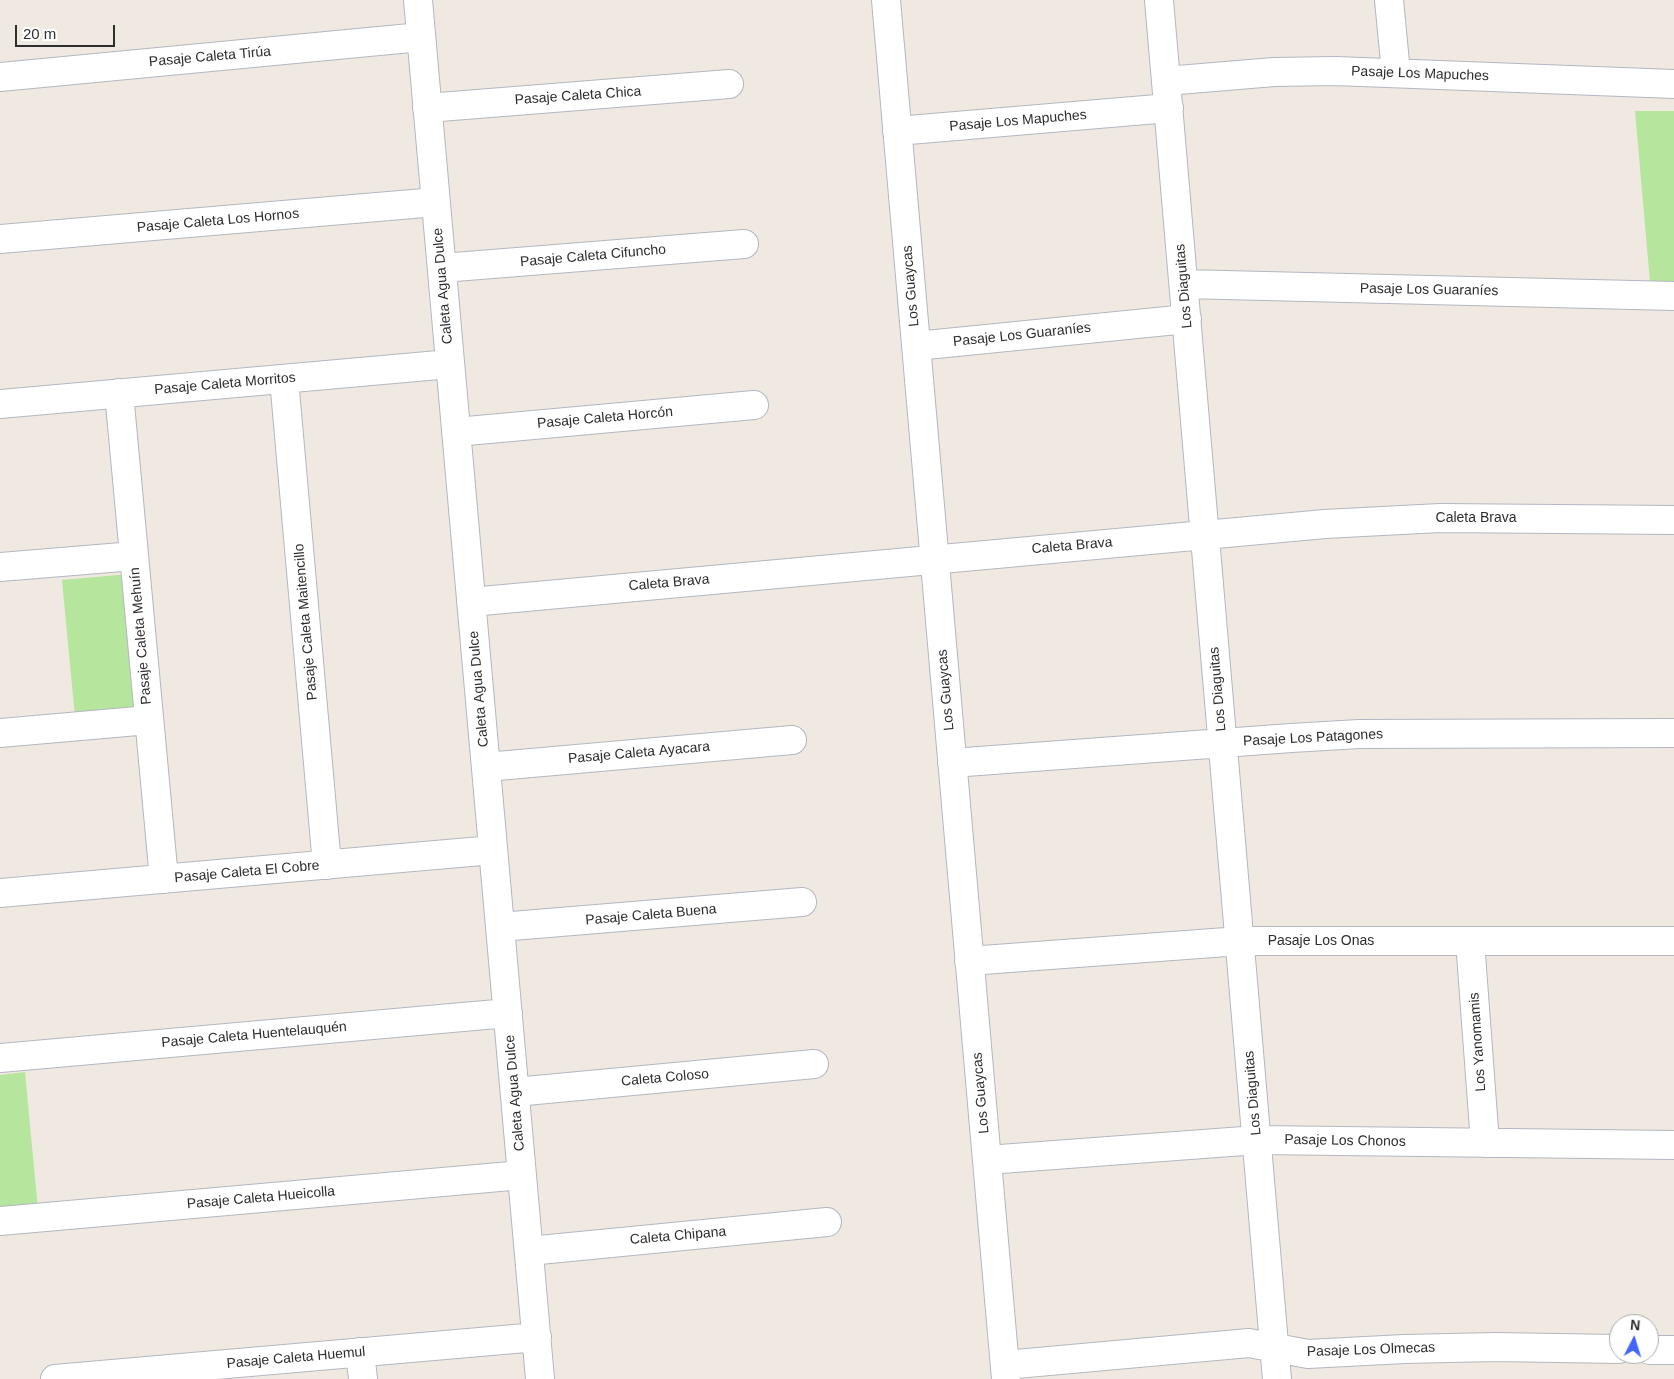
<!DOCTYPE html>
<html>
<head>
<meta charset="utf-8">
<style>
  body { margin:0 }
  #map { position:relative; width:1674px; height:1379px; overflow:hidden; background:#efe9e1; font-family:Arial,sans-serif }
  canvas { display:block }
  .north { position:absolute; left:1609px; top:1314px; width:50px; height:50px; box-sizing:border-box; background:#fff; border:1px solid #ababab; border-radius:50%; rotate:5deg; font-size:14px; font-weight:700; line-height:20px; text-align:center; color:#2e2e2e }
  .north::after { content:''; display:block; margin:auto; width:18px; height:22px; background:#4264fb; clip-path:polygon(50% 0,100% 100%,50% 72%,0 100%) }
  .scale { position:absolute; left:15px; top:25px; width:100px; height:22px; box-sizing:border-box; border:2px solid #2e2e2e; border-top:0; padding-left:6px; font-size:15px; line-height:18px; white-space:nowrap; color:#2e2e2e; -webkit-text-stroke:4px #fff; paint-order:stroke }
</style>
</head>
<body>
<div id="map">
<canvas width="1674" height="1379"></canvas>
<div class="north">N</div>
<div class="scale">20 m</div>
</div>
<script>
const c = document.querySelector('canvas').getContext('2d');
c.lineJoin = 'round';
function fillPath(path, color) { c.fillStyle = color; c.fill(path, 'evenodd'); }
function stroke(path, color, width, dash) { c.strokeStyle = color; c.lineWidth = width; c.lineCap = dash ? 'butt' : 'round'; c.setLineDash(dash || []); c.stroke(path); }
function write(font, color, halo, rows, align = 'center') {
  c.font = font + ' Arial,sans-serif'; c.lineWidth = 4; c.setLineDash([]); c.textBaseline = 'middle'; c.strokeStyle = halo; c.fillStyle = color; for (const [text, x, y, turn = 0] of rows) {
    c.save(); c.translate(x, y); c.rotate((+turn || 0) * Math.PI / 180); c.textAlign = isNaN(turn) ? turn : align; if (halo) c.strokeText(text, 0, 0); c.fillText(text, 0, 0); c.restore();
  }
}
const green = new Path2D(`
  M 1635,111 L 1674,111 L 1674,282 L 1650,282 Z
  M 129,574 L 142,711 L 75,717 L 62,580 Z
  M 25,1072 L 38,1210 L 0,1213 L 0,1075 Z`);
const minor = new Path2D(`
  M 418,0 L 540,1379
  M 886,0 L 1006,1379
  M 1159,0 L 1277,1379
  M 1389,0 L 1396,73
  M 0,77 L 421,37
  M 1166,81 L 1274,72 L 1335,71 L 1674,84
  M 427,108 L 729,84
  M 897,131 L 1169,108
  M 0,239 L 436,202
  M 442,268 L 744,244
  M 1184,284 L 1674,296
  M 916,346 L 1187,319
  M 284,379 L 327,865
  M 119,393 L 164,879
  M 0,404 L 450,364
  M 456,432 L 754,405
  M 0,567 L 134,556
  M 471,602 L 1325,524 L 1440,518 L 1674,520
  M 0,733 L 149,720
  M 952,763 L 1291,738 L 1359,734 L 1674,733
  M 486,767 L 792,740
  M 0,893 L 493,850
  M 500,927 L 802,902
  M 1470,941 L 1485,1143
  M 969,961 L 1240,941 L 1674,941
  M 0,1058 L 508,1013
  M 515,1092 L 814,1064
  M 987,1160 L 1257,1140 L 1674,1145
  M 0,1221 L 522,1175
  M 529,1251 L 827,1222
  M 1649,1350 L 1674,1350
  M 360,1352 L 363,1379
  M 1005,1365 L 1249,1343 L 1308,1354 L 1404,1349 L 1495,1347 L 1619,1349
  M 55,1379 L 537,1337`);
const streetNames = [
  ["Pasaje Caleta Tirúa",210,57,-5],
  ["Pasaje Los Mapuches",1420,74,2],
  ["Pasaje Caleta Chica",578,96,-4],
  ["Pasaje Los Mapuches",1018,121,-5],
  ["Pasaje Caleta Los Hornos",218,221,-5],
  ["Pasaje Caleta Cifuncho",593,256,-5],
  ["Caleta Agua Dulce",443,286,-95],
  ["Los Guaycas",911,286,-95],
  ["Los Diaguitas",1184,286,-95],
  ["Pasaje Los Guaraníes",1429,290,1],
  ["Pasaje Los Guaraníes",1022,335,-6],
  ["Pasaje Caleta Morritos",225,384,-5],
  ["Pasaje Caleta Horcón",605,418,-5],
  ["Caleta Brava",1476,518],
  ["Caleta Brava",1072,546,-5],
  ["Caleta Brava",669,583,-5],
  ["Pasaje Caleta Maitencillo",306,622,-95],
  ["Pasaje Caleta Mehuín",141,636,-95],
  ["Caleta Agua Dulce",479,689,-95],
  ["Los Diaguitas",1218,689,-95],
  ["Los Guaycas",946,690,-95],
  ["Pasaje Los Patagones",1313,738,-3],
  ["Pasaje Caleta Ayacara",639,753,-5],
  ["Pasaje Caleta El Cobre",247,872,-5],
  ["Pasaje Caleta Buena",651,915,-5],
  ["Pasaje Los Onas",1321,941],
  ["Pasaje Caleta Huentelauquén",254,1035,-5],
  ["Los Yanomamis",1478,1042,-94],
  ["Caleta Coloso",665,1078,-5],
  ["Caleta Agua Dulce",515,1093,-95],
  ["Los Guaycas",981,1093,-95],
  ["Los Diaguitas",1253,1093,-95],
  ["Pasaje Los Chonos",1345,1141,1],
  ["Pasaje Caleta Hueicolla",261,1198,-5],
  ["Caleta Chipana",678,1236,-5],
  ["Pasaje Los Olmecas",1371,1350,-2],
  ["Pasaje Caleta Huemul",296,1358,-5]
];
fillPath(green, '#b6e59e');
stroke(minor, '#b4b7c1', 30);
stroke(minor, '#fff', 28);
write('14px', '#2e2e2e', '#fff', streetNames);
</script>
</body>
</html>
